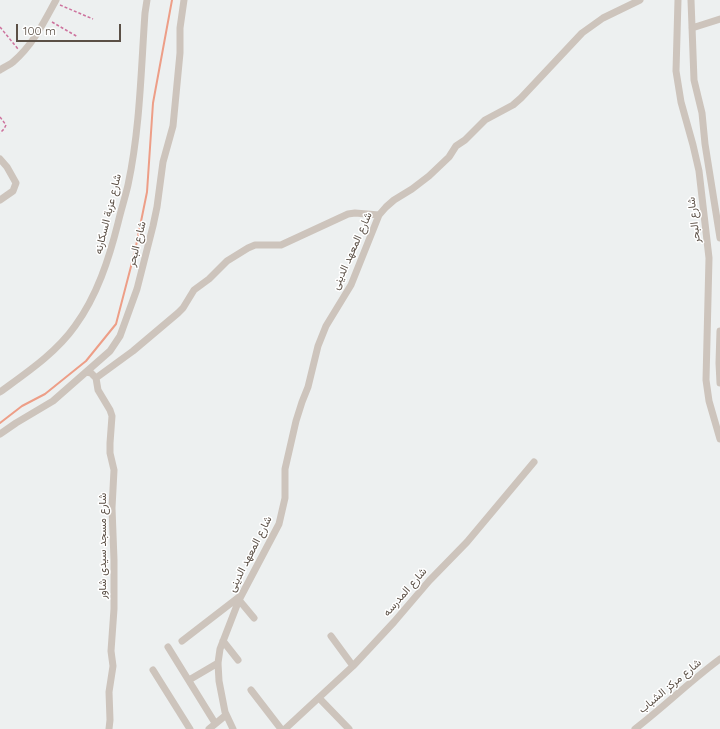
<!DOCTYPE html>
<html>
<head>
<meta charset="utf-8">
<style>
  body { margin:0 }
  #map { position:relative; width:720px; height:729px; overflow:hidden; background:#edf0f0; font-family:Quicksand,sans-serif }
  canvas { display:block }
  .scale { position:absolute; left:16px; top:24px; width:105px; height:18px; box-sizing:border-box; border:2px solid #5b5046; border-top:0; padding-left:5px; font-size:12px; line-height:14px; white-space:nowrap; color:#5b5046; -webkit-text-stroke:3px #fff; paint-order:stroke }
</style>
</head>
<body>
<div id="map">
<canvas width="720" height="729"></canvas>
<div class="scale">100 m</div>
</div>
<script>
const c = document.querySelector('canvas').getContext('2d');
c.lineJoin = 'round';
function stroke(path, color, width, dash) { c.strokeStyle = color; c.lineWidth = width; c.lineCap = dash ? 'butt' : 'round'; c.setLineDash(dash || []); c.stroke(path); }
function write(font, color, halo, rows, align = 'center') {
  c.font = font + ' Quicksand,Vazirmatn,sans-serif'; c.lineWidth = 3; c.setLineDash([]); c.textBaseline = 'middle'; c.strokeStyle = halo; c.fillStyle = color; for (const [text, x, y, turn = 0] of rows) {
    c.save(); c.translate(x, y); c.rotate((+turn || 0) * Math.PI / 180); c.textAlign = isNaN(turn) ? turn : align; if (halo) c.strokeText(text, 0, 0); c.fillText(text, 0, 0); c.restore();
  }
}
const stream = new Path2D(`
  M 0,423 L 22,406 L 45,394 L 86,361 L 116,324 L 135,251 L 147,192 L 153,103 L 172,0`);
const path = new Path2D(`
  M 60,5 L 93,19
  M 52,22 L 78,37
  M 0,27 L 18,49
  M 0,117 L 6,125 L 4,129 L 0,133`);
const minor = new Path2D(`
  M 678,0 L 676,71 L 681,102 L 693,145 L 699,171 L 709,258 L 706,380 L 709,401 L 720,439
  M 691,0 L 694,80 L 702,113 L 705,144 L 720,238
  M 692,28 L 720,19
  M 0,70 C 4,67 10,65 13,62 C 33,45 44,22 56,0
  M 0,159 L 7,167 L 16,183 L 13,191 L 0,200
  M 720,331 L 719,363 L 720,383
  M 87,372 L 91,373 L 96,378 L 98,390 L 110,410 L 112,416 L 110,443 L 110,453 L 114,470 L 112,508 L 114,560 L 114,609 L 111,651 L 113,666 L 109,692 L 110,720 L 109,729
  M 96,378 L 133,351 L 178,313 L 183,308 L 194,290 L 209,279 L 227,261 L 248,248 L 255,245 L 281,245 L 348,214 L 355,213 L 379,215
  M 0,392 C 26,373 56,353 75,326 C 97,296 109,259 118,223 C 121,210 125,198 128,185 C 140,129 141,70 145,13 L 147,0
  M 0,434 L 16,423 L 53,401 L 110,351 L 120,336 L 137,289 L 153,226 L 157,207 L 163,162 L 173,126 L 180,53 L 180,28 L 184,0
  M 239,600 L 254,618
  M 331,636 L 353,666
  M 182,641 L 239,597
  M 223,641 L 238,660
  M 168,647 L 215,723
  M 153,670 L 190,729
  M 189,680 L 218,663
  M 251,690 L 281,729
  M 319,698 L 349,729
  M 209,729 L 226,715
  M 233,729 L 225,712 L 219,681 L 218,663 L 220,649 L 239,600 L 279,524 L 285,498 L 285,469 L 296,421 L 302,402 L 308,387 L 318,346 L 326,326 L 351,285 L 379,215 L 386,207 L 394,200 L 412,189 L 429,176 L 449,157 L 456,146 L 465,140 L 485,120 L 513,105 L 521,98 L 582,33 L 603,18 L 640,0
  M 285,729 L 353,666 L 394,622 L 429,581 L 467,542 L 534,462
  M 635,729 C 664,707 690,681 720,659`);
const streetNames = [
  ["شارع عزبة السكارنه",108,214,-76],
  ["شارع البحر",694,220,-97],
  ["شارع البحر",137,244,-76],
  ["شارع المعهد الدينى",352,251,-66],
  ["شارع مسجد سيدى شاور",103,546,-90],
  ["شارع المعهد الدينى",250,554,-63],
  ["شارع المدرسه",405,592,-49],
  ["شارع مركز الشباب",670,686,-40]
];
stroke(stream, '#ed9e87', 2);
stroke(path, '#cd729d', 1.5, [3, 2]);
stroke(minor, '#cdc4bc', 7);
write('11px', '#5b5046', '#fff', streetNames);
</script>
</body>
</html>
